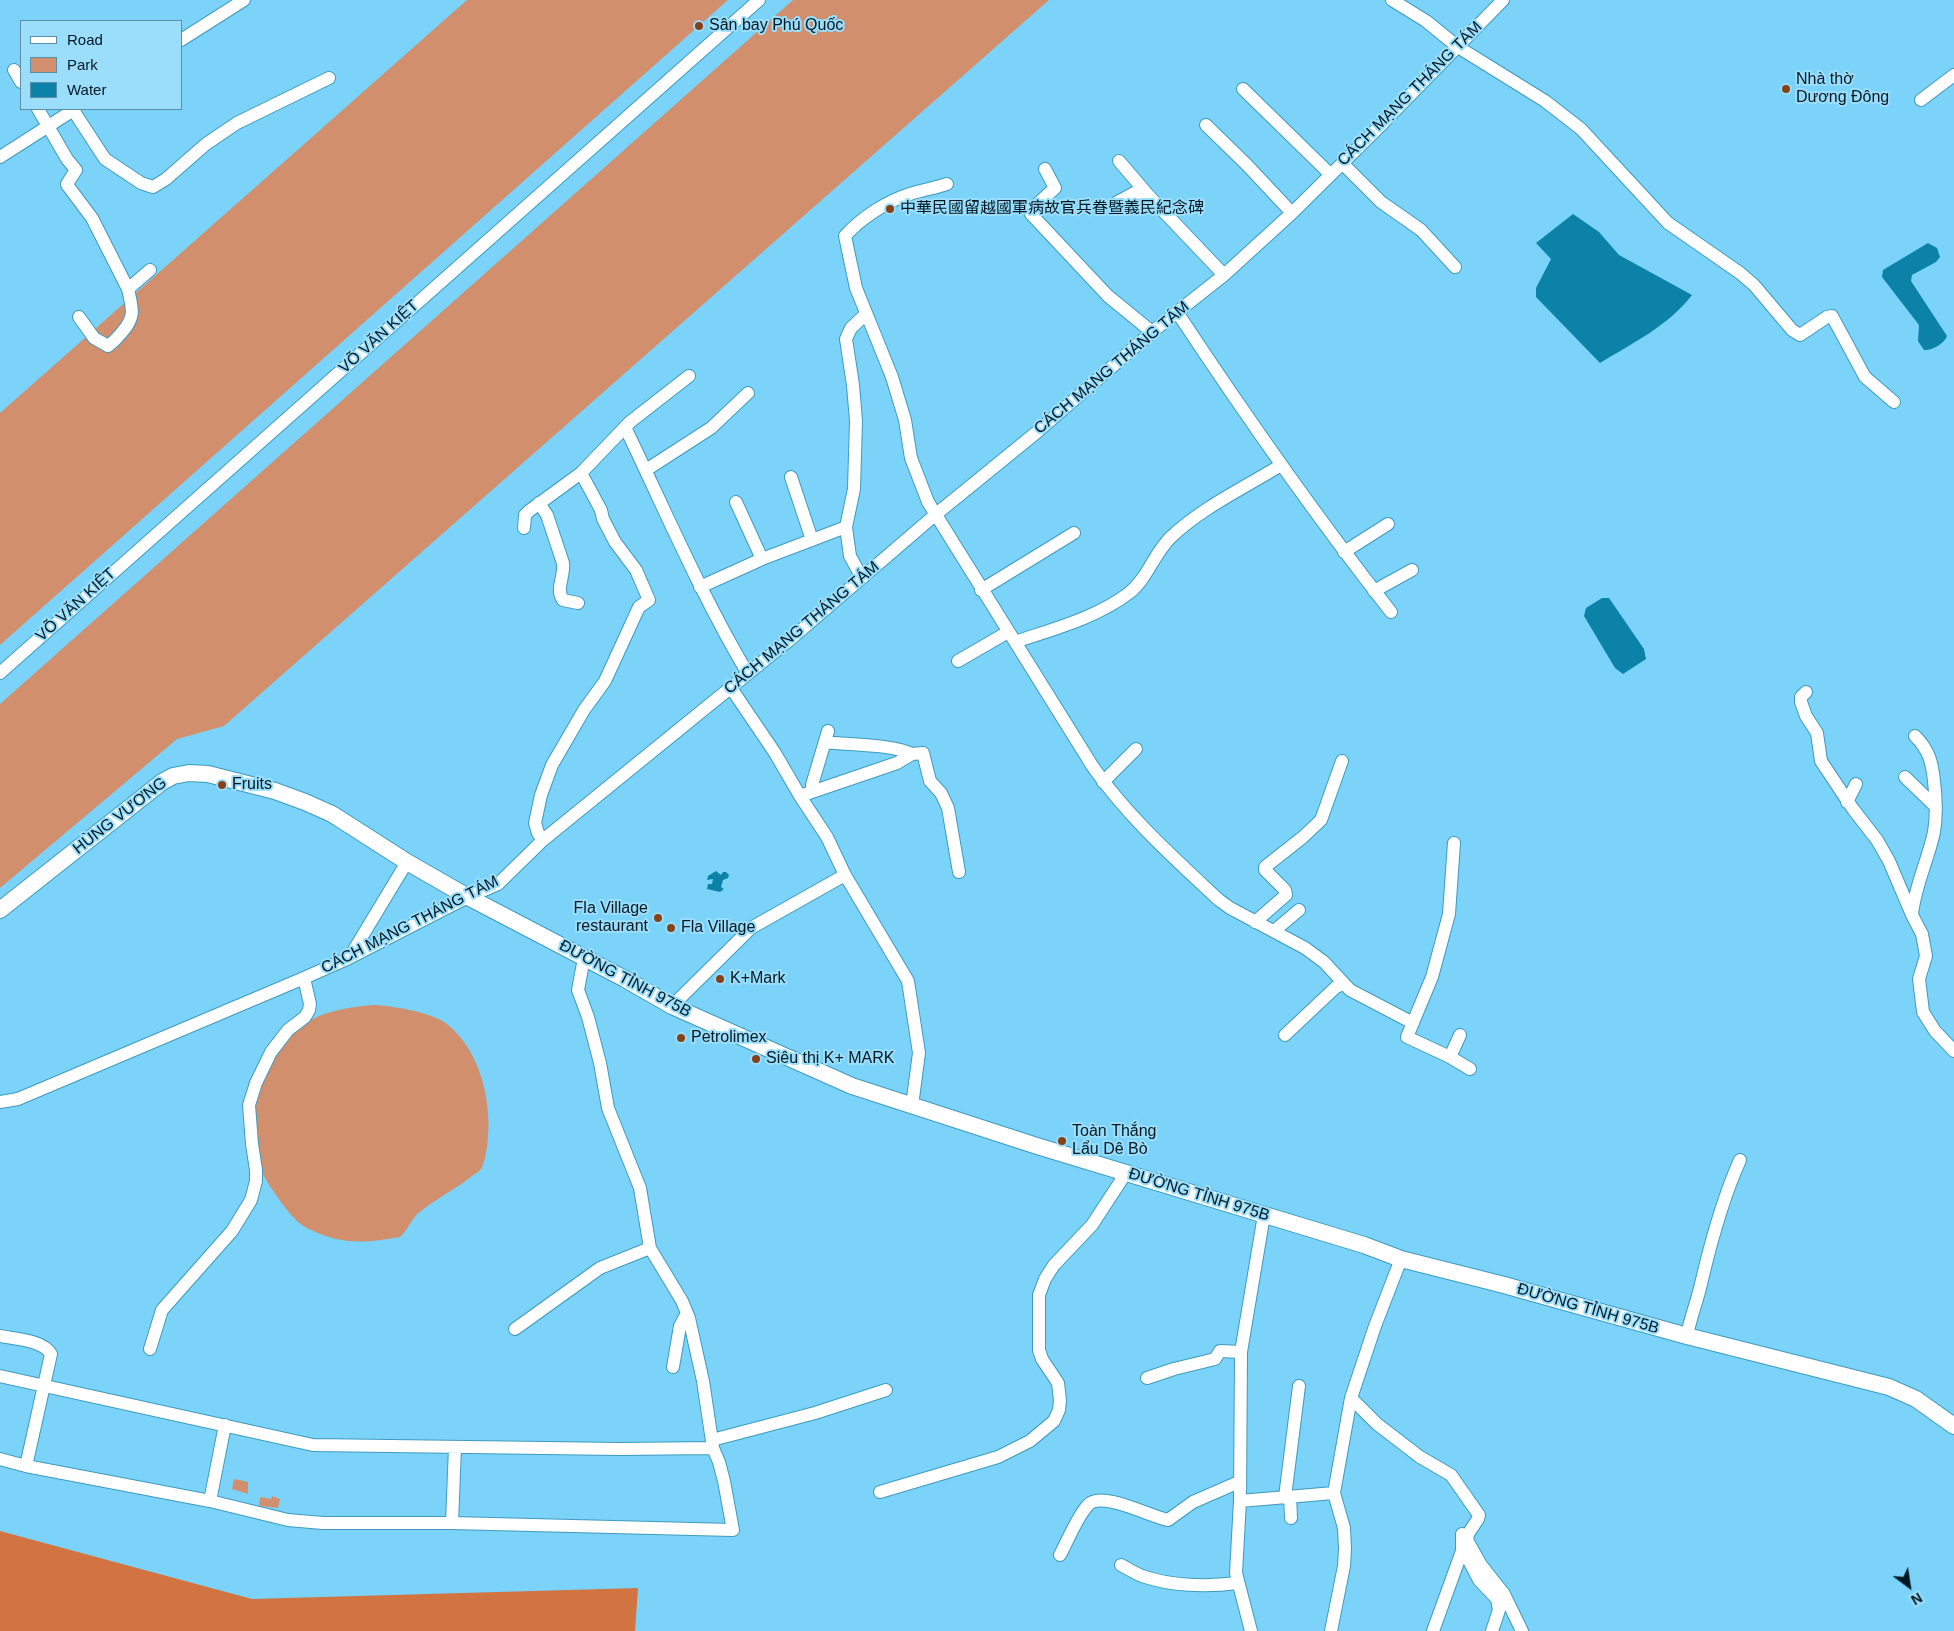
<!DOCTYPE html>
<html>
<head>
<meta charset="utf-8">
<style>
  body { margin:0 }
  #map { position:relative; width:1954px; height:1631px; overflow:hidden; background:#7bd3f9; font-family:Arial,sans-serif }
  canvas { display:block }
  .legend { position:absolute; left:20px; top:20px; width:162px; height:90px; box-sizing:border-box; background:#9adefc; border:1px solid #5c8fa5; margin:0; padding:6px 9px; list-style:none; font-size:15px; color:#001822 }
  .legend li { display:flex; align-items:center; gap:10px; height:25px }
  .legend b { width:25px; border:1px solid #5c8fa5 }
  .north { position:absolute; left:1884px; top:1561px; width:50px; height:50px; -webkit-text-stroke:4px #9adefc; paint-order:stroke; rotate:149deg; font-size:14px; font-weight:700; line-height:20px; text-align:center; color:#001822 }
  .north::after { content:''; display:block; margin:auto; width:18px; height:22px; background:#001822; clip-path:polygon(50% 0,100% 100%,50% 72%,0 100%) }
</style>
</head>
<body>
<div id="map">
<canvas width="1954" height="1631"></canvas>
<ul class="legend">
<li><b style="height:6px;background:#fff"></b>Road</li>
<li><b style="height:14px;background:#d28f6d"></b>Park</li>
<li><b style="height:14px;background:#0c82a8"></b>Water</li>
</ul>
<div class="north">N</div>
</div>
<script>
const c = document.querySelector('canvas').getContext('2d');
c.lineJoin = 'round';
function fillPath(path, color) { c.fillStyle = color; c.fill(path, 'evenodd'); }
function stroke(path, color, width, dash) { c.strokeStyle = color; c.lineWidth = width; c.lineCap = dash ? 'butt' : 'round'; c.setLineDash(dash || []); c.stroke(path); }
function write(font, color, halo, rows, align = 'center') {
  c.font = font + ' Arial,"Noto Sans SC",sans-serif'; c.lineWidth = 4; c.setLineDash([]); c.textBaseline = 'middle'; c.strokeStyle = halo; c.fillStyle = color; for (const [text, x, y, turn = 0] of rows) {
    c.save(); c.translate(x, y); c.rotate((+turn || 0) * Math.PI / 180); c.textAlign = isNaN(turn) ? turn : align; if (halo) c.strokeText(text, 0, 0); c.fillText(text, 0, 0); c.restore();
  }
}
const green = new Path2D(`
  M 467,0 L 728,0 L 0,645 L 0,413 Z
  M 793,0 L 1049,0 L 224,726 L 177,739 L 0,888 L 0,704 Z
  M 374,1005 C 393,1006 431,1012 447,1024 C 482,1052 493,1106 487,1147 C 486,1153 484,1164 481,1169 C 479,1172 474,1174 472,1176 C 456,1189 437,1198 421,1211 C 412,1217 408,1230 400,1237 C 367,1243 342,1245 311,1230 C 299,1225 291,1215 283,1205 C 275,1193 264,1180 260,1166 C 256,1150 254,1107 258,1091 C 262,1077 270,1066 277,1054 C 284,1043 291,1032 302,1025 C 323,1011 349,1007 374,1005 Z
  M 234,1479 L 248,1482 L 248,1494 L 232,1489 Z
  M 272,1496 L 280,1499 L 278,1508 L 259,1506 L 260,1497 L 271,1499 Z`);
const forest = new Path2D(`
  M 0,1531 L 252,1599 L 638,1588 L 635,1631 L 0,1631 Z`);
const water = new Path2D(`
  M 1573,214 L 1599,232 L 1619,255 L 1692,295 C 1668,326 1633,343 1600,363 L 1536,297 L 1536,288 L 1551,259 L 1536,243 Z
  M 1928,243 L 1937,248 L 1940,257 L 1936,262 L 1912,275 L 1911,281 L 1947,336 C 1945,343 1932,351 1924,350 L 1918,341 L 1919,325 L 1882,277 L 1883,270 Z
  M 1602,598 L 1609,598 L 1644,649 L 1646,659 L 1623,674 L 1615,668 L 1584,616 L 1586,608 Z
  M 716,871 L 721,875 L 723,872 L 726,872 L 729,875 L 728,878 L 723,880 L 721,887 L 724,889 L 720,892 L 707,889 L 708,884 L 712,884 L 713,879 L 707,880 L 708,876 Z`);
const minor = new Path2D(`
  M 1392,0 L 1426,21 L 1458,47 L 1545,101 L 1581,129 L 1668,223 L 1740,273 L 1754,285 L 1792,330 L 1800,335 L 1827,317 L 1832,316 L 1865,377 L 1894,402
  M 181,40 L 244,0
  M 14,70 L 21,82
  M 1243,89 L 1330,174
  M 1921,100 L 1954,75
  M 38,109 L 67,159 L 76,170 L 67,184 L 68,186 L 92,218 L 128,289
  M 73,110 L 105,159 L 141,183 L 153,187 L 166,179 L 206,144 L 237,123 L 329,78
  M 1206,125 L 1247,165 L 1292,213
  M 0,157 L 75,109
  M 1119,161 L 1149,196 L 1224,275
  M 1342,163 L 1381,202 L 1421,230 L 1455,267
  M 1045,169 L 1055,188 L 1032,209 L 1031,214 L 1108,296 L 1152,332
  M 947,184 C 935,188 922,190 910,194 C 887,201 861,218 845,236 L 856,288 L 892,377 L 905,420 L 911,458 L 928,502 L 1093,767 C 1128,817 1174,858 1219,900 L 1230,908 L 1305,948 L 1324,962 L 1350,990 L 1413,1023
  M 1116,203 L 1136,192 L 1149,196
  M 1177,312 C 1245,415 1315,515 1391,612
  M 79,317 L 94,338 L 108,346 C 114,342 118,337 123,331 C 136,316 132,308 128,289 L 150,270
  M 625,427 C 665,510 701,595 748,674
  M 646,470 L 711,428 L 748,393
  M 791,477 L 812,540
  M 736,502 L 762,559
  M 539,503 L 547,515 L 563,563 C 565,576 555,589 563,600 L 578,603
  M 846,527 L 854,489 L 856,421 L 853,385 L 846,339 L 851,328 L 866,314
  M 524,528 L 525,515 L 529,511 L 581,473 L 630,422 L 689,376
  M 1344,552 L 1388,524
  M 700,587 L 762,559 L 846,527 L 850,556 L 862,578
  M 981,590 L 1074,533
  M 1374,591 L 1412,570
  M 1015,642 C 1053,629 1096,618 1129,593 C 1147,579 1154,554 1170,538 C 1201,508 1244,488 1281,465
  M 958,661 L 1008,632
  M 0,673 L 759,0
  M 731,688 L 775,753 L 800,796 L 827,837 L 845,875 L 908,981 L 919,1053 L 912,1106
  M 1806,692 L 1801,697 L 1801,702 L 1806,716 L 1817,733 L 1821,761 L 1853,809 L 1877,840 L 1889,861 L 1912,915 L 1922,934 L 1926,956 L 1919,979 L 1923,1012 L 1935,1031 L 1954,1051
  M 825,742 C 848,745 892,744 912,754
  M 1905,777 L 1936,807
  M 1103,782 L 1136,749
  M 812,791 L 812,785 L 828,731
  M 800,796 L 897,763 L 912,754 L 923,753 L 930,781 L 941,793 L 948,808 L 959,872
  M 1847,802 L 1856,784
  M 543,840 L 538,833 L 535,823 L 541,795 L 552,765 L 584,710 L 605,681 L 639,607 L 649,600 L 636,570 L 615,542 L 603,519 L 601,510 L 581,473
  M 1454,843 L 1449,914 L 1432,977 L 1407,1037 L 1450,1057 L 1470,1069
  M 1912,914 C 1915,886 1928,860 1934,832 C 1937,815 1936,798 1934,781 C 1932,762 1929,750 1915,736
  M 1255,922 L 1286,895 L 1285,890 L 1265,870 L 1265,867 L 1303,837 L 1321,820 L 1342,761
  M 1274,931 L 1299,910
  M 349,958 L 407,862
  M 672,1006 L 751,928 L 845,875
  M 1285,1035 L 1336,987 L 1344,984
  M 1450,1057 L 1460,1035
  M 0,1102 L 18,1099 L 304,978 L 349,958 L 468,897 L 498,884 L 543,840 L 793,637 L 935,515 L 1037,432 L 1152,332 L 1224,275 L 1292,213 L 1378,128 L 1503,0
  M 515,1329 L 600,1268 L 650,1248
  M 0,1336 C 15,1339 43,1340 51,1354 L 26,1466
  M 1687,1336 C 1690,1318 1697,1302 1701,1284 C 1711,1241 1722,1200 1740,1160
  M 150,1349 L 162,1310 L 232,1231 L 251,1200 L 256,1181 L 256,1170 L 252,1144 L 249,1105 L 256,1083 L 271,1052 L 288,1030 L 305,1017 L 309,1010 L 310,1004 L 304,978
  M 673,1367 L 680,1326 L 687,1313
  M 0,1376 L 313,1445 L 621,1449 L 713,1448
  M 1147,1378 L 1174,1369 L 1215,1359 L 1220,1351 L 1241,1352
  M 1351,1398 L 1377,1424 L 1420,1457 L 1451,1475 L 1479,1515 L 1478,1519 L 1468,1534 L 1467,1540 L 1481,1565 L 1504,1594 L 1522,1631
  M 712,1440 L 815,1413 L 886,1390
  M 0,1459 L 26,1466 L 210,1501 L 288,1520 L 323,1523 L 452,1523 L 733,1530 L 724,1481 L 719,1462 L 713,1448 L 703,1381 L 689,1318 L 682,1301 L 650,1248 L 640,1188 L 608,1108 L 600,1063 L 588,1017 L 578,990 L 584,958
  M 880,1492 L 998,1457 L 1030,1441 L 1054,1421 L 1059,1410 L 1060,1400 L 1058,1383 L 1042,1359 L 1039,1350 L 1039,1295 L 1045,1279 L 1054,1265 L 1092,1225 L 1126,1173
  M 1290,1496 L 1291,1518
  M 1285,1497 L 1299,1386
  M 210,1501 L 225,1425
  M 1240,1501 L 1334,1493
  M 452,1523 L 455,1447
  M 1060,1555 C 1068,1540 1077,1517 1088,1505 C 1101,1490 1151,1517 1168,1520 L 1193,1502 L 1239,1482
  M 1467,1557 L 1479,1580 L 1497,1599 L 1499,1610 L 1492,1631
  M 1121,1565 C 1128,1569 1135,1573 1142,1576 C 1171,1586 1207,1587 1237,1583
  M 1251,1631 L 1236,1573 L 1240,1501 L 1241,1352 L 1264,1215
  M 1331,1631 L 1344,1566 L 1345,1549 L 1344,1528 L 1334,1493 L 1351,1398 L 1375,1326 L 1401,1259
  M 1433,1631 L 1462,1551 L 1462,1534`);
const major = new Path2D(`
  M 0,910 L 162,782 L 173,776 L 189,773 L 208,774 L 275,791 L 305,802 L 332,814 L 407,862 L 468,897 L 625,979 L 672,1006 L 852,1086 L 1037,1146 L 1364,1245 L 1401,1259 L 1504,1285 L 1687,1336 L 1889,1387 L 1916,1399 L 1954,1426`);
const markers = [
  [699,26,5,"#874119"],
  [1786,89,5,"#874119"],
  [890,209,5,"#874119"],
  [222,785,5,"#874119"],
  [658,918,5,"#874119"],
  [671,928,5,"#874119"],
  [720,979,5,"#874119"],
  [681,1038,5,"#874119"],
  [756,1059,5,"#874119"],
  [1062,1141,5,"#874119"]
];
const poiNames = [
  ["Sân bay Phú Quốc",709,26],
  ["Nhà thờ",1796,80],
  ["Dương Đông",1796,98],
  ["中華民國留越國軍病故官兵眷暨義民紀念碑",900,209],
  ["Fruits",232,785],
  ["Fla Village",648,909,"right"],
  ["restaurant",648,927,"right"],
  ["Fla Village",681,928],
  ["K+Mark",730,979],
  ["Petrolimex",691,1038],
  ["Siêu thị K+ MARK",766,1059],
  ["Toàn Thắng",1072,1132],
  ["Lẩu Dê Bò",1072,1150]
];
const streetNames = [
  ["CÁCH MẠNG THÁNG TÁM",1410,94,-45],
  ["VÕ VĂN KIỆT",379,337,-42],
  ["CÁCH MẠNG THÁNG TÁM",1112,368,-40],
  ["VÕ VĂN KIỆT",76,605,-42],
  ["CÁCH MẠNG THÁNG TÁM",802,628,-40],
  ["HÙNG VƯƠNG",120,816,-38],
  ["CÁCH MẠNG THÁNG TÁM",410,925,-27],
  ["ĐƯỜNG TỈNH 975B",625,979,28],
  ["ĐƯỜNG TỈNH 975B",1199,1195,17],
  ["ĐƯỜNG TỈNH 975B",1588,1309,16]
];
fillPath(green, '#d28f6d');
fillPath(forest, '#d27441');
fillPath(water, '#0c82a8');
stroke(minor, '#3f9abe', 14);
stroke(major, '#3f9abe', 18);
stroke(minor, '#fff', 12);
stroke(major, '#fff', 16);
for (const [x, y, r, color] of markers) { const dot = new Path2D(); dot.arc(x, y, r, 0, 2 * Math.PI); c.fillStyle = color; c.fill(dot); stroke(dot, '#9adefc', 2); }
write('16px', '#001822', '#9adefc', poiNames, 'left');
write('16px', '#001822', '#9adefc', streetNames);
</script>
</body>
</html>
